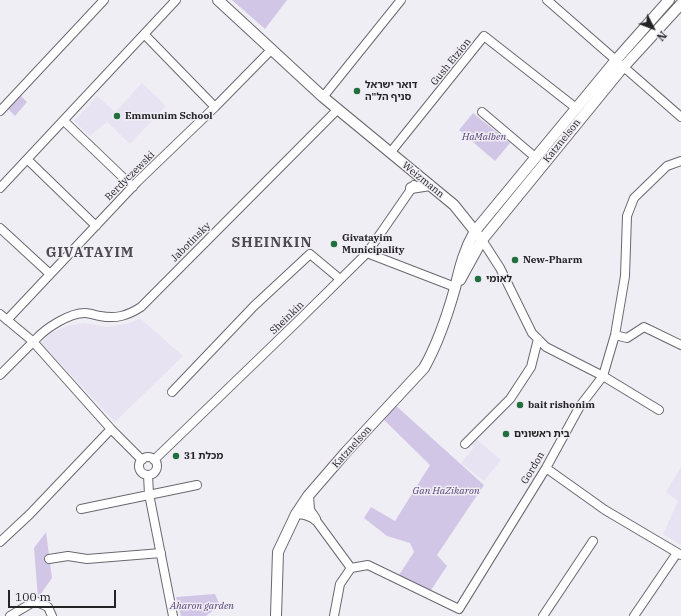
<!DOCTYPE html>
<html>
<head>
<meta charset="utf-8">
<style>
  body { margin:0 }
  #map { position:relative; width:681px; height:616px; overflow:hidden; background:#f0eef5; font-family:"IBM Plex Serif",serif }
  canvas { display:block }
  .north { position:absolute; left:633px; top:8px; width:40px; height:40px; -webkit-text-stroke:3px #f0eef5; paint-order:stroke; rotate:132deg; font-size:11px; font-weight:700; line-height:16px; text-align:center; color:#242326 }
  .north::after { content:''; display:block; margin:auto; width:14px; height:18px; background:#242326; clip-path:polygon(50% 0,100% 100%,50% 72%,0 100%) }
  .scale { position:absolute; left:8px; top:590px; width:108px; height:18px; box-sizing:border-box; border:2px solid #242326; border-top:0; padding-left:5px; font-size:12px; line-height:14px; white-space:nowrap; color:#242326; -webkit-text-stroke:3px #f0eef5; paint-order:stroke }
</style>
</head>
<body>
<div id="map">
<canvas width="681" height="616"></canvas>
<div class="north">N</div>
<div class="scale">100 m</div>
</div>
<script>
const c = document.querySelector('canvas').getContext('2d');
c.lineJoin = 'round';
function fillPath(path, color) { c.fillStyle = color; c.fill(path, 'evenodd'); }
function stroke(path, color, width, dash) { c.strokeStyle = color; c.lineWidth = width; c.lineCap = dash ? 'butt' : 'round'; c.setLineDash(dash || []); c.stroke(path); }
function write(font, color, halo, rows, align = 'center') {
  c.font = font + ' "IBM Plex Serif","Noto Sans Hebrew",serif'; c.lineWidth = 3; c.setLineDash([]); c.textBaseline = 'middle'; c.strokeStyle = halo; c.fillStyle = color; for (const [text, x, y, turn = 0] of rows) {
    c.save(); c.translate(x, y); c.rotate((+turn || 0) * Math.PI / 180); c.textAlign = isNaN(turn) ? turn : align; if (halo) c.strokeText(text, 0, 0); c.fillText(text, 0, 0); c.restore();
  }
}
const built = new Path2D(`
  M 142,83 L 166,106 L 130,144 L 107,122 L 90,136 L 74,121 L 97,96 L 115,112 Z
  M 140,318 L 183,356 L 115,422 L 41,343 L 49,334 L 67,326 L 84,323 L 107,327 L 130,323 Z
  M 475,438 L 501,460 L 484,481 L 461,463 L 474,447 L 470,444 Z
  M 681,467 L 681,545 L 663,534 L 678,501 L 666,492 Z`);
const green = new Path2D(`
  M 232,0 L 287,0 L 265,29 Z
  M 20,95 L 27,102 L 15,116 L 8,109 Z
  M 473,113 L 510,143 L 495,161 L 459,130 Z
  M 394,404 L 484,485 L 437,555 L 447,566 L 431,590 L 423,591 L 399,575 L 414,552 L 410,543 L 387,536 L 364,518 L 371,507 L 395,521 L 430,465 L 381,417 Z
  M 46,532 L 52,578 L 38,598 L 34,548 Z
  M 215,594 L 220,605 L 206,616 L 181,616 L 176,597 Z`);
const minor = new Path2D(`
  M 547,0 L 681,117
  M 144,34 L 215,107
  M 323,97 L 401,0
  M 0,111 L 104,0
  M 482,112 L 535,157
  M 64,121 L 133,187
  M 390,153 L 484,36 L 576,108
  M 28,160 L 96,226
  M 0,188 L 176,0
  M 0,228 L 50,274
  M 482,240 L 500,268 L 532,333 L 546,347 L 603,376 L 659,410
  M 367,253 L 455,287
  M 0,314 L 30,339
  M 7,320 L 137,182 L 215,107 L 271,50
  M 615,335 L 627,338 L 644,327 L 681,345
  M 36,339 C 46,328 69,313 85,313 C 89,313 95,315 100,316 C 116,319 127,316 141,307 L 337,110
  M 36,345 L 111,429 L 142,460
  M 0,375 L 30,345
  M 172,392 L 254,306 L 310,254 L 340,279
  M 465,444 L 510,399 L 531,367 L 538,339
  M139 466a9 9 0 1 1 18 0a9 9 0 1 1-18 0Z
  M 154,460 L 299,320 L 367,253 L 414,185
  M 546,468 L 605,510 L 681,555
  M 148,475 L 149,494 L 173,616
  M 81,509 L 197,485
  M 296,514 L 305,515 L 315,519 L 351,568
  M 0,542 L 30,514 L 111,429
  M 49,559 L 68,556 L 87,559 L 161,553
  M 351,568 L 368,565 L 459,609 L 546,468 L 580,406 L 603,376 L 615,335 L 625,276 L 627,216 L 634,198 L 667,166 L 681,161
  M 10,616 L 35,601 L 48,607 L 52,616
  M 334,616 L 340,584 L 351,568
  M 543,616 L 593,541
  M 634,616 L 677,553`);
const tertiary = new Path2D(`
  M 218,0 L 323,97 L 454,205 L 478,235
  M 411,188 L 430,185
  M 460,280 L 482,240 L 619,72 L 681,4
  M 308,496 L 309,510 L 315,519
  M 276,616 L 278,552 L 296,514 L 308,496 L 346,452 L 424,368 C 437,345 448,313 455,288 C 460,267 464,250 475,231 L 616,60 L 669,0`);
const markers = [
  [357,91,4,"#226f3e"],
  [117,116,4,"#226f3e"],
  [334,244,4,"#226f3e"],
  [515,260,4,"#226f3e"],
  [478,279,4,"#226f3e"],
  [520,405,4,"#226f3e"],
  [506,434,4,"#226f3e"],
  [176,456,4,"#226f3e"]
];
const streetNames = [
  ["Gush Etzion",451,62,-51],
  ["Katznelson",562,141,-51],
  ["Berdyczewski",130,176,-45],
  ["Weizmann",423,180,39],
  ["Jabotinsky",191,242,-45],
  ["Sheinkin",287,318,-44],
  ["Katznelson",352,447,-48],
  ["Gordon",533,468,-59]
];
const poiNames = [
  ["דואר ישראל",365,85],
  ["סניף הל\"ה",365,97],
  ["Emmunim School",125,116],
  ["Givatayim",342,238],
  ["Municipality",342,250],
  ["New-Pharm",523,260],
  ["לאומי",486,279],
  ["bait rishonim",528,405],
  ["בית ראשונים",514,434],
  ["מכלת 31",184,456]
];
const parkNames = [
  ["HaMalben",484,137],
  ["Gan HaZikaron",446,491],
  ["Aharon garden",202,606]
];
const districtNames = [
  ["SHEINKIN",272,243],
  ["GIVATAYIM",90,253]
];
fillPath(built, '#e8e3f2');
fillPath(green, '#d2c6e7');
stroke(minor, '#6a686e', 10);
stroke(tertiary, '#6a686e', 12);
stroke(minor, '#fff', 8);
stroke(tertiary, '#fff', 10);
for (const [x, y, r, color] of markers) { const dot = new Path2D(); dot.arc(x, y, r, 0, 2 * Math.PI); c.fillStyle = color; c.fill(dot); stroke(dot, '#f0eef5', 1.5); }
write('10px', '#242326', '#f0eef5', streetNames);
write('bold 10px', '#242326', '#f0eef5', poiNames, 'left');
write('italic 10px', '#584277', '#f0eef5', parkNames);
c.letterSpacing = '1px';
write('bold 14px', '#4d4b51', '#f0eef5', districtNames);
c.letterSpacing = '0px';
</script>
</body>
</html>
